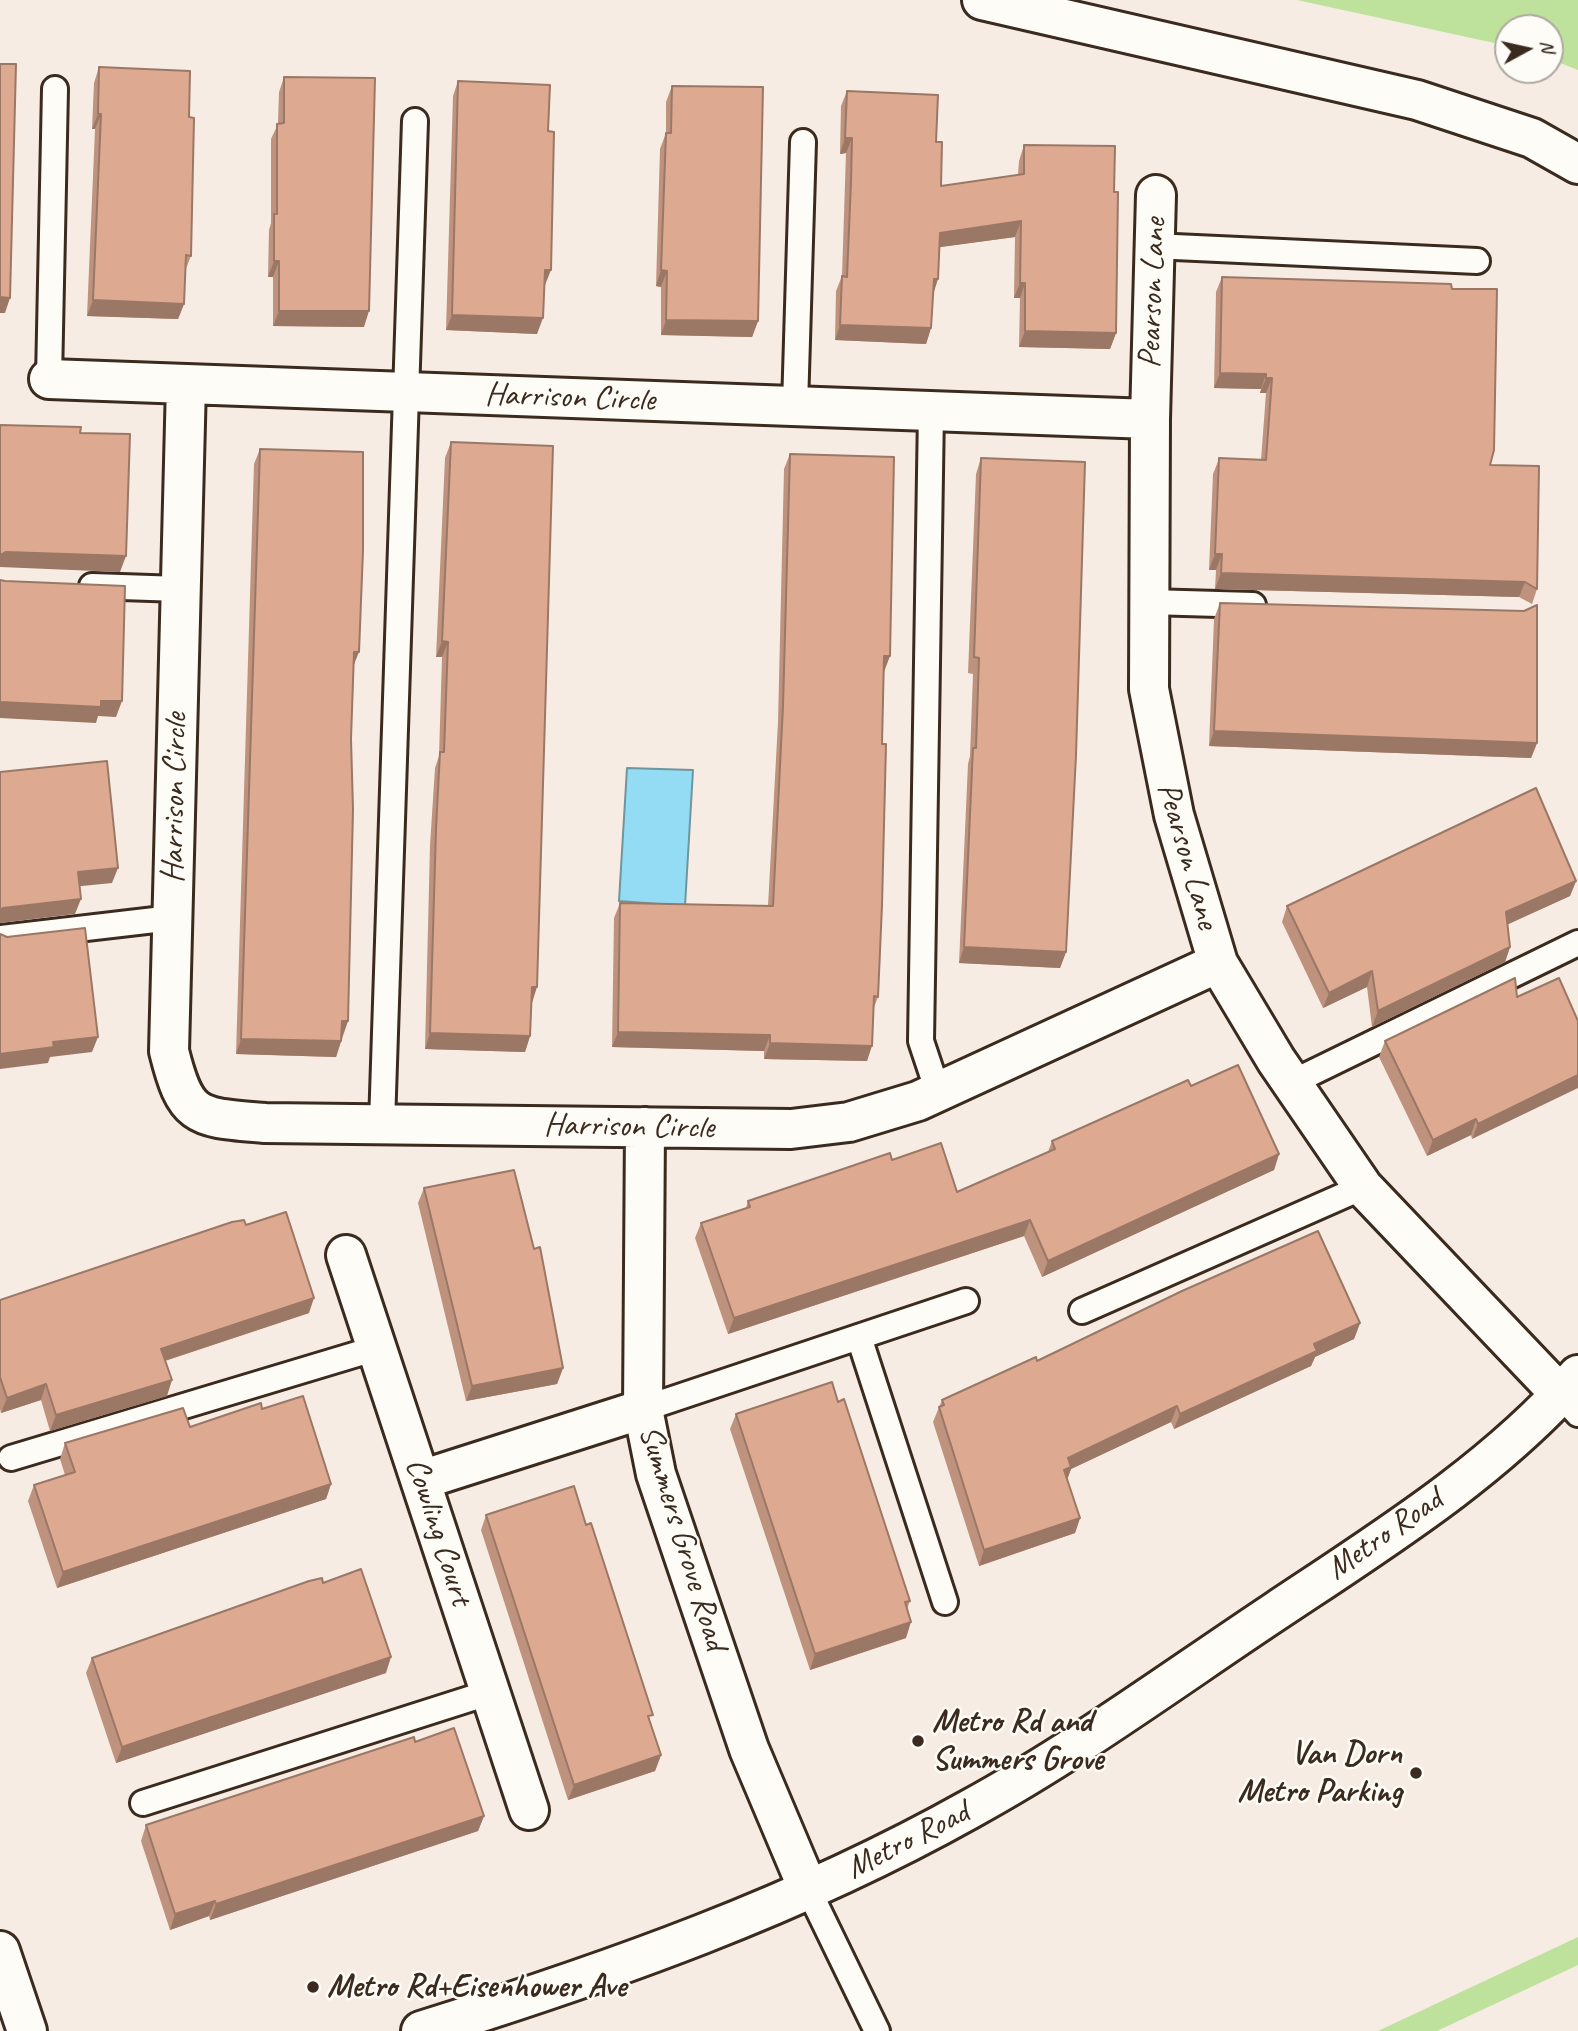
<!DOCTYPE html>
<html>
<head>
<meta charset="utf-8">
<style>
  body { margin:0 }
  #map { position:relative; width:1578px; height:2031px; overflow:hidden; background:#f7ece3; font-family:Caveat,sans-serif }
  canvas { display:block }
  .north { position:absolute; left:1494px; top:14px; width:70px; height:70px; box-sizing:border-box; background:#fdfcf7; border:2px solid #afa8a0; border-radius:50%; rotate:82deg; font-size:19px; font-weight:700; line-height:28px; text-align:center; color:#3b2a1e }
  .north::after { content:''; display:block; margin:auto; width:24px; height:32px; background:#3b2a1e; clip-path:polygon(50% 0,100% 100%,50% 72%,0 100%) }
</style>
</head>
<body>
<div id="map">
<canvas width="1578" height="2031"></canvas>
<div class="north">N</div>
</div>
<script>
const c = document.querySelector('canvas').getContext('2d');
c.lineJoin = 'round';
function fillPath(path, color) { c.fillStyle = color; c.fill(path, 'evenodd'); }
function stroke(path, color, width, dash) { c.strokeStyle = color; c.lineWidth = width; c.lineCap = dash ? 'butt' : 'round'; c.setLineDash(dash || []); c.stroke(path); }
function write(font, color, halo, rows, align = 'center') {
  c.font = font + ' Caveat,sans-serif'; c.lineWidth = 5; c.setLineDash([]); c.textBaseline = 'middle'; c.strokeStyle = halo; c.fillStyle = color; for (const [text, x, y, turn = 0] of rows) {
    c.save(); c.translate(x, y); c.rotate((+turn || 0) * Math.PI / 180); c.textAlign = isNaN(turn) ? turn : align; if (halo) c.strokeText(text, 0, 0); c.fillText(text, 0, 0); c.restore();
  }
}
const green = new Path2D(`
  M 1297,0 L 1578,0 L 1578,70 L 1550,59 L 1550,28 L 1508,28 L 1508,46 Z
  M 1578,1937 L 1578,1965 L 1437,2031 L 1378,2031 Z`);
const water = new Path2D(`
  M 627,768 L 693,770 L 685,906 L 619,901 Z`);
const lane = new Path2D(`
  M 1153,246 L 1477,261
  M 49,379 L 55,89
  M 795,406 L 803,142
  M 931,411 L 921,1041 L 938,1092
  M 92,586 L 180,589
  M 1149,602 L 1253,605
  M 0,938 L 172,918
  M 1291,1083 L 1578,943
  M 382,1124 L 415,121
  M 1082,1311 L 1363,1187
  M 859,1337 L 945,1602
  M 1561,1395 L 1578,1414
  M 643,1409 L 966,1301
  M 11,1458 L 377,1348
  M 143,1803 L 491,1692
  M 809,1891 L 877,2031`);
const street = new Path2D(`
  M 1156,195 L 1150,419 L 1149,689 L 1174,815 L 1218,963 L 1276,1060 L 1363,1187 L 1561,1395
  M 49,379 L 1150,419
  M 186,384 L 169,1051 C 186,1120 197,1117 265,1123 L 791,1129 L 849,1122 L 918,1101 L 1218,963
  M 645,1127 L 643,1409 L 656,1474 L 749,1749 L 809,1891
  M 346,1255 L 529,1810
  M 421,1480 L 643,1409`);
const secondary = new Path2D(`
  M 0,1951 L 27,2031
  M 421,2031 C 610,1972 797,1906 970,1809 C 1076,1751 1175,1678 1276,1611 C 1381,1541 1494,1471 1578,1375`);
const primary = new Path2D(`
  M 982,0 L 1417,100 L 1532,138 L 1578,164`);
const wall = new Path2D(`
  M 99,67 L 189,117 L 191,256 L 185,271 L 184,304 L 178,319 L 87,316 L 95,129 L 92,129 L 94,83 Z
  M 284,77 L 364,327 L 273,326 L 273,277 L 268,277 L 269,230 L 271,223 L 271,139 L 278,124 L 279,92 Z
  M 458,81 L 548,131 L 545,285 L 537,334 L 446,330 L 453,96 Z
  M 672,86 L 758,321 L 752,337 L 661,335 L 661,287 L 656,286 L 660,149 L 666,133 L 666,102 Z
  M 847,91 L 936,142 L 941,186 L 1018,175 L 1019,161 L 1024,145 L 1114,192 L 1116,333 L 1110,349 L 1019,347 L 1020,298 L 1014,298 L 1015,237 L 939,247 L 933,294 L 931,328 L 926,344 L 835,340 L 836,291 L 842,276 L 846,153 L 840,154 L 841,106 Z
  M 1222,277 L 1490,465 L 1537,589 L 1532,604 L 1519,597 L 1215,589 L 1216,570 L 1209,570 L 1213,474 L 1219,459 L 1261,460 L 1266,393 L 1260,393 L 1261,389 L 1214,388 L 1216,292 Z
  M 451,442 L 531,1003 L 530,1036 L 525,1052 L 425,1049 L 430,845 L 435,768 L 439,756 L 442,657 L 436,657 L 445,458 Z
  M 260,449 L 354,665 L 351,739 L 348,1021 L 336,1057 L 236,1054 L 254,464 Z
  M 790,454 L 884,672 L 882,744 L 878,997 L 873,1010 L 867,1061 L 764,1059 L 764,1051 L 612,1047 L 614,918 L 620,903 L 768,906 L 778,722 L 784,469 Z
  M 981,458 L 1066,952 L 1060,968 L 959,963 L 968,764 L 970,756 L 973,674 L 968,673 L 976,474 Z
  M 1220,603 L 1537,743 L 1531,758 L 1209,746 L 1214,619 Z
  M 1576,881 L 1570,896 L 1507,924 L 1510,947 L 1505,962 L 1372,1027 L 1367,987 L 1323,1008 L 1282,922 L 1287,906 Z
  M 1559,978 L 1472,1139 L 1471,1135 L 1427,1156 L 1379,1057 L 1385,1041 L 1517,997 Z
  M 1191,1086 L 1279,1154 L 1274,1170 L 1042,1277 L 1024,1236 L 728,1334 L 695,1238 L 701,1223 L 746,1208 L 748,1201 L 892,1160 L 957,1192 L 1048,1152 L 1052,1141 Z
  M 424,1188 L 563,1368 L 557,1384 L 466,1401 L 418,1203 Z
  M 246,1225 L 309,1313 L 165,1361 L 167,1396 L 50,1431 L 41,1400 L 1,1413 L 0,1409 L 0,1300 Z
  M 1360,1323 L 1354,1339 L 1315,1357 L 1311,1366 L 1174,1429 L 1171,1422 L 1071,1469 L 1067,1479 L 1080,1518 L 1075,1533 L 979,1566 L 933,1422 L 942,1400 L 1037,1361 Z
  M 262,1409 L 331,1484 L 326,1499 L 57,1588 L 28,1501 L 34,1485 L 65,1475 L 60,1459 L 65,1443 L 190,1427 Z
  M 736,1414 L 910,1601 L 907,1609 L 906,1638 L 810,1670 L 730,1429 Z
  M 486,1515 L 650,1723 L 661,1755 L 655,1771 L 568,1800 L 481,1530 Z
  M 323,1583 L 386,1673 L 116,1763 L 86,1673 L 92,1658 Z
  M 415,1742 L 484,1816 L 478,1831 L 210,1920 L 209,1916 L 170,1930 L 141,1841 L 146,1825 Z`);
const shadedWall = new Path2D(`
  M 98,114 L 101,114 L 95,129 L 92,129 Z
  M 845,138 L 852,138 L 846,153 L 840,154 Z
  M 1021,221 L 1015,237 L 934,248 L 940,233 Z
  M 274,261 L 279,261 L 273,277 L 268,277 Z
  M 545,270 L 551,270 L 545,285 Z
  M 661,270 L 667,271 L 661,287 L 656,286 Z
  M 934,279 L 938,279 L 933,295 Z
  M 1020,283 L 1025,283 L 1020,298 L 1014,298 Z
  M 0,297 L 10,298 L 5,313 L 0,313 Z
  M 93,300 L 184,304 L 178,319 L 87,316 Z
  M 279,311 L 369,311 L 364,327 L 273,326 Z
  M 452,315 L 543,318 L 537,334 L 446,330 Z
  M 666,320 L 758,321 L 752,337 L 661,335 Z
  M 840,325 L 931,328 L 926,344 L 835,340 Z
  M 1025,331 L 1116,333 L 1110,349 L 1019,347 Z
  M 1220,373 L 1266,374 L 1261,389 L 1214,388 Z
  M 1266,378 L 1272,378 L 1266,393 L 1260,393 Z
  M 6,552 L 126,556 L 120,572 L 0,567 L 0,555 Z
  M 1215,554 L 1222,554 L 1216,570 L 1209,570 Z
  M 1221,573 L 1525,582 L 1519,597 L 1215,589 Z
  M 442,641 L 448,642 L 442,657 L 436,657 Z
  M 354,652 L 359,652 L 353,667 Z
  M 884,656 L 890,656 L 884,672 Z
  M 101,701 L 122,701 L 116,717 L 98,716 L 96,723 L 0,718 L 0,702 Z
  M 1214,731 L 1537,743 L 1531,758 L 1209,746 Z
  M 118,868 L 112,883 L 72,887 L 78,872 Z
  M 1576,881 L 1570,896 L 1500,928 L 1506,912 Z
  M 81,899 L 75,914 L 0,923 L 0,910 L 3,908 Z
  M 964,947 L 1066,952 L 1060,968 L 959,963 Z
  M 1510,947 L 1505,962 L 1372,1027 L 1378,1011 Z
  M 1372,971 L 1367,987 L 1323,1008 L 1329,993 Z
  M 532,987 L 537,987 L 532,1003 Z
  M 342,1021 L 348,1021 L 342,1037 Z
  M 618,1032 L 770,1035 L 764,1051 L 612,1047 Z
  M 430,1033 L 530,1036 L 525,1052 L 425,1049 Z
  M 98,1037 L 92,1052 L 50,1057 L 48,1063 L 0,1069 L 0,1054 L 53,1042 Z
  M 241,1039 L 341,1041 L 336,1057 L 236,1054 Z
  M 770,1043 L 872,1046 L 867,1061 L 764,1059 Z
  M 1578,1075 L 1578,1088 L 1472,1139 L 1478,1124 Z
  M 1476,1119 L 1471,1135 L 1427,1156 L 1433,1140 Z
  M 1279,1154 L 1274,1170 L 1042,1277 L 1048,1261 Z
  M 1030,1220 L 1024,1236 L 728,1334 L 734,1318 Z
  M 314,1298 L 309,1313 L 155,1364 L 161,1349 Z
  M 1360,1323 L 1354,1339 L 1315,1357 L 1311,1366 L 1174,1429 L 1180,1414 L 1314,1344 Z
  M 563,1368 L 557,1384 L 466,1401 L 472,1386 Z
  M 172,1380 L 167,1396 L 50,1431 L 56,1415 Z
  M 46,1384 L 41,1400 L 1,1413 L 7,1398 Z
  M 1177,1406 L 1171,1422 L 1071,1469 L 1066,1483 L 1059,1485 L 1068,1458 Z
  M 331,1484 L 326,1499 L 57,1588 L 63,1572 Z
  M 1080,1518 L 1075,1533 L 979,1566 L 984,1550 Z
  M 911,1622 L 906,1638 L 810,1670 L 815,1654 Z
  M 391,1657 L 386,1673 L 116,1763 L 122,1747 Z
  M 661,1755 L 655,1771 L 568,1800 L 574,1785 Z
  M 484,1816 L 478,1831 L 210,1920 L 216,1904 Z
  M 215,1901 L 209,1916 L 170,1930 L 175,1914 Z`);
const building = new Path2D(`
  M 0,64 L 16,64 L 10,298 L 0,297 Z
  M 99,67 L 190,71 L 189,117 L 194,118 L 191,256 L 186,255 L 184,304 L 93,300 L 101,114 L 98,114 Z
  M 284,77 L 375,78 L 369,311 L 279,311 L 279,261 L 274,261 L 274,214 L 277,214 L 277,124 L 284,123 Z
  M 458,81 L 550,85 L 548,131 L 554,132 L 551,270 L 545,270 L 543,318 L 452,315 Z
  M 672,86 L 763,87 L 758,321 L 666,320 L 667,271 L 661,270 L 666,133 L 671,133 Z
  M 847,91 L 938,95 L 936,142 L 942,142 L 941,186 L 1024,174 L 1024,145 L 1115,146 L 1114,192 L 1118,192 L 1116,333 L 1025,331 L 1025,283 L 1020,283 L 1021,221 L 940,233 L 938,279 L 934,279 L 931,328 L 840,325 L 842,276 L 847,277 L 851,182 L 852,138 L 845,138 Z
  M 1222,277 L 1451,284 L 1452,289 L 1497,289 L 1494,450 L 1490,465 L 1539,466 L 1537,589 L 1525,582 L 1221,573 L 1222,554 L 1215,554 L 1219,458 L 1266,460 L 1272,378 L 1266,378 L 1266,374 L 1220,373 Z
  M 0,425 L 81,427 L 80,433 L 130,434 L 126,556 L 6,552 L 0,555 Z
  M 451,442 L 553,446 L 537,987 L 532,987 L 530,1036 L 430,1033 L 436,829 L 440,752 L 444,752 L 448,642 L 442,641 Z
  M 260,449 L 363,452 L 363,550 L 359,652 L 354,652 L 351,739 L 353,809 L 348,1021 L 342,1021 L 341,1041 L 241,1039 Z
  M 790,454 L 894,457 L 890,656 L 884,656 L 882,744 L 886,744 L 882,905 L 878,997 L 874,996 L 872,1046 L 770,1043 L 770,1035 L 618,1032 L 620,903 L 773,906 L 783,706 Z
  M 981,458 L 1085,462 L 1076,755 L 1066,952 L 964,947 L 973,748 L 976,748 L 979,658 L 974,657 Z
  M 0,580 L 5,581 L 125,586 L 122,701 L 101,701 L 101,707 L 0,702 Z
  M 1220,603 L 1524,611 L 1537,605 L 1537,743 L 1214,731 Z
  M 107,761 L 118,868 L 78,872 L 81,899 L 3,908 L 0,910 L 0,772 Z
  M 1536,788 L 1576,881 L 1506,912 L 1510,947 L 1378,1011 L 1372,971 L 1329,993 L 1287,906 Z
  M 85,928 L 98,1037 L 53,1042 L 54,1047 L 0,1054 L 0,934 L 7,937 Z
  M 1515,978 L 1517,997 L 1559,978 L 1578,1021 L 1578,1075 L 1478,1124 L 1476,1119 L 1433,1140 L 1385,1041 Z
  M 1238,1065 L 1279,1154 L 1048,1261 L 1030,1220 L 734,1318 L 701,1223 L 750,1207 L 748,1201 L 843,1169 L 890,1153 L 892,1160 L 941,1143 L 957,1192 L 1055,1149 L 1052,1141 L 1188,1080 L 1191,1086 Z
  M 514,1170 L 534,1249 L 540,1247 L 563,1368 L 472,1386 L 424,1188 Z
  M 286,1212 L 314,1298 L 161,1349 L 172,1380 L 56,1415 L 46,1384 L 7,1398 L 0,1377 L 0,1300 L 232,1222 L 244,1220 L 246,1225 Z
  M 1318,1231 L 1360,1323 L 1314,1344 L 1317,1351 L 1180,1414 L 1177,1406 L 1068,1458 L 1071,1467 L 1064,1470 L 1080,1518 L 984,1550 L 939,1407 L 944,1405 L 942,1400 L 1036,1357 L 1037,1361 L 1182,1291 Z
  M 832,1382 L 838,1402 L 844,1399 L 910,1601 L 905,1602 L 911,1622 L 815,1654 L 736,1414 Z
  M 303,1396 L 331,1484 L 63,1572 L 34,1485 L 75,1472 L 65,1443 L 183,1408 L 190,1427 L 261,1403 L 262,1409 Z
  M 574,1486 L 586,1525 L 591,1523 L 653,1715 L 648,1716 L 661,1755 L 574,1785 L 486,1515 Z
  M 361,1569 L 391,1657 L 122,1747 L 92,1658 L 309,1581 L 322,1578 L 323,1583 Z
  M 454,1728 L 484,1816 L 216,1904 L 215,1901 L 175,1914 L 146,1825 L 414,1737 L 415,1742 Z`);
const markers = [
  [918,1741,7,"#3b2a1e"],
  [1416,1773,7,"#3b2a1e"],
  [313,1987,7,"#3b2a1e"]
];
const streetNames = [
  ["Pearson Lane",1153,293,-88],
  ["Harrison Circle",570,398,2],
  ["Harrison Circle",175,798,-89],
  ["Pearson Lane",1187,856,74],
  ["Harrison Circle",629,1127,1],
  ["Cowling Court",438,1532,72],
  ["Metro Road",1385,1535,-35],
  ["Summers Grove Road",682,1538,73],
  ["Metro Road",908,1841,-27]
];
const poiNames = [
  ["Metro Rd and",932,1722],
  ["Summers Grove",932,1760],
  ["Van Dorn",1402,1754,"right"],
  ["Metro Parking",1402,1792,"right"],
  ["Metro Rd+Eisenhower Ave",327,1987]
];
fillPath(green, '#bee29c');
fillPath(water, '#93dcf4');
stroke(water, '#70959e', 2);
stroke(lane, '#3b2a1e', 30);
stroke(street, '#3b2a1e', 44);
stroke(secondary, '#3b2a1e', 44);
stroke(primary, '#3b2a1e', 44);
stroke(lane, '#fdfcf7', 24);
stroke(street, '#fdfcf7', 38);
stroke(secondary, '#fdfcf7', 38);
stroke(primary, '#fdfcf7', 38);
fillPath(wall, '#be927d');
fillPath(shadedWall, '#9b7766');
fillPath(building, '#ddaa91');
stroke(building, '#9b7766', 2);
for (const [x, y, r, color] of markers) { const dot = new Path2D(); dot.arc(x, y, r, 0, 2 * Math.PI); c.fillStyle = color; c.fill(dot); stroke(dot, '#fdfcf7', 2.5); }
write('33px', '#3b2a1e', '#fdfcf7', streetNames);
write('bold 33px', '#3b2a1e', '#fdfcf7', poiNames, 'left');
</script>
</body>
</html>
